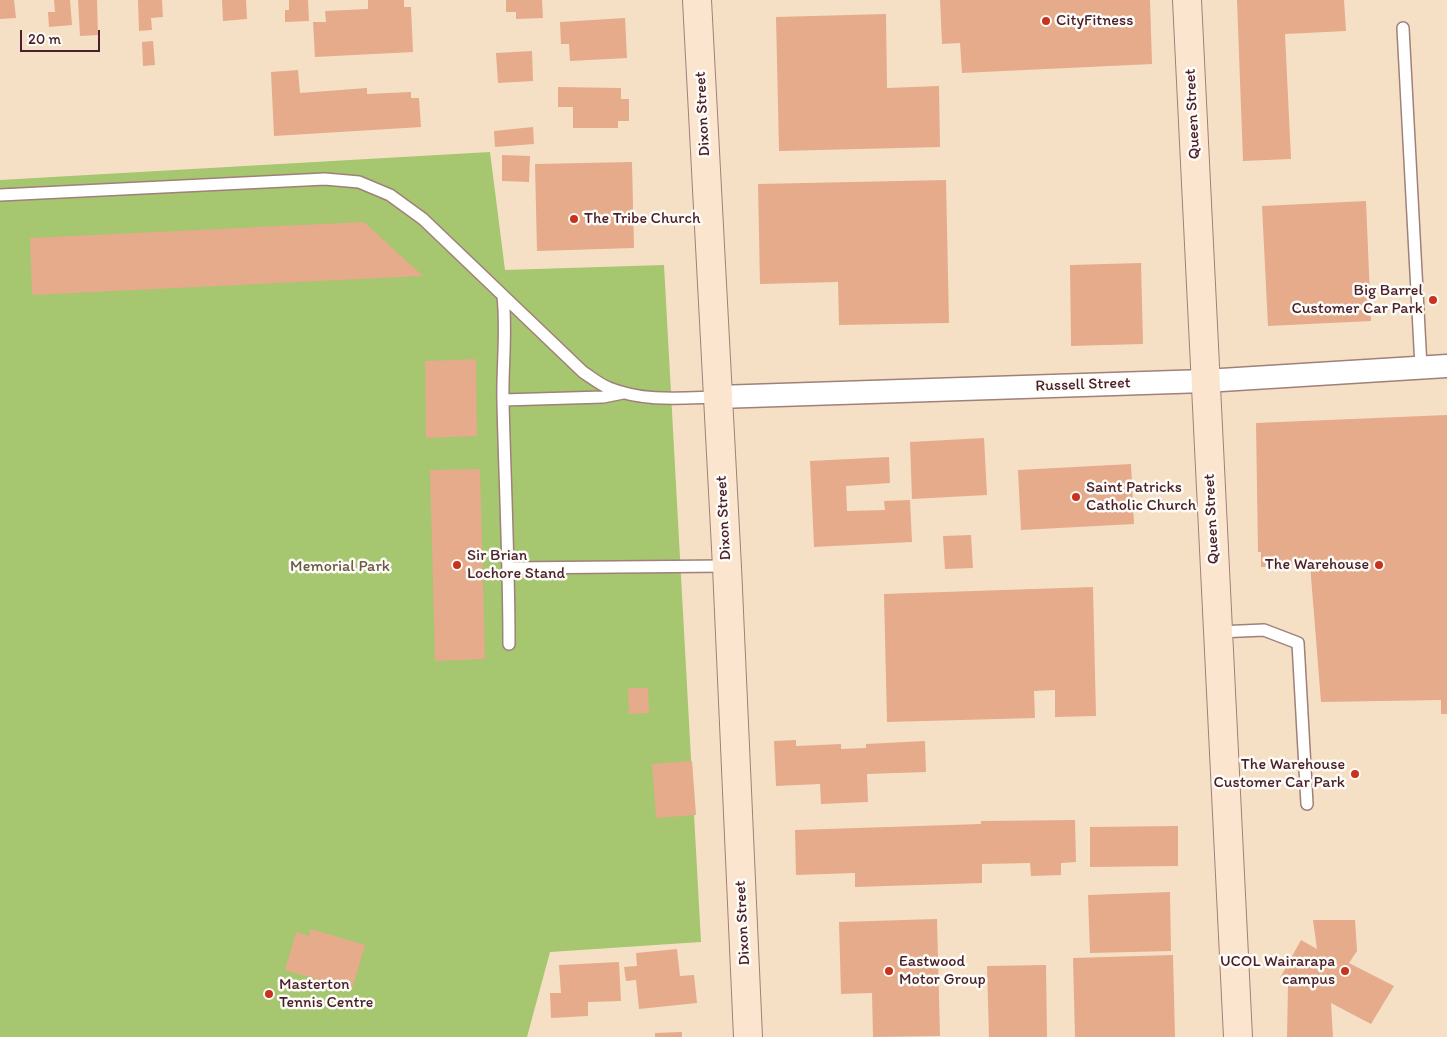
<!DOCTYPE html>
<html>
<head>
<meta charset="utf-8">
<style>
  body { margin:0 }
  #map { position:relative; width:1447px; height:1037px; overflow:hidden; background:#f5e0c5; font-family:Itim,sans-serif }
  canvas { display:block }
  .scale { position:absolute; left:20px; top:30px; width:80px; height:22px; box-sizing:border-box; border:2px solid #4a1f2b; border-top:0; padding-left:6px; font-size:15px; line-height:18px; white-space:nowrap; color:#4a1f2b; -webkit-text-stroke:4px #fdfcf7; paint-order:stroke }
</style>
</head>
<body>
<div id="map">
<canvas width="1447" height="1037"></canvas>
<div class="scale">20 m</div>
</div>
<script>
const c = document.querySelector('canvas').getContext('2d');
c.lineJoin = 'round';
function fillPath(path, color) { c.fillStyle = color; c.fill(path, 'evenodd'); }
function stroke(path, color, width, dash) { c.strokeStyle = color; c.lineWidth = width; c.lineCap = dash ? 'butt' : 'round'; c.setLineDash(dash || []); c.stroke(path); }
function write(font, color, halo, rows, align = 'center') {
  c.font = font + ' Itim,sans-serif'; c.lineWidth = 5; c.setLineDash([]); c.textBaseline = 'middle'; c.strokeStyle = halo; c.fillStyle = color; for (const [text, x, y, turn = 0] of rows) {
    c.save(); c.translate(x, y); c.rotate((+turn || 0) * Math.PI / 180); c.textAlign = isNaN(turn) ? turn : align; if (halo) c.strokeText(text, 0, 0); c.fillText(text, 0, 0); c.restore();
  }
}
const green = new Path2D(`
  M 490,152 L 505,270 L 664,265 L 701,942 L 550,952 L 527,1037 L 0,1037 L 0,180 Z`);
const building = new Path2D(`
  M 0,0 L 14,0 L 16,18 L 0,19 Z
  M 54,0 L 70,0 L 72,25 L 49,27 L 48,12 L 55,12 Z
  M 78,0 L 97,0 L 98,35 L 80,36 Z
  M 138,0 L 162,0 L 163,17 L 151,18 L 152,30 L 139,31 Z
  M 222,0 L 246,0 L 247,19 L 223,21 Z
  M 289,0 L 308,0 L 309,21 L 285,22 L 285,10 L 289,10 Z
  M 368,0 L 404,0 L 404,7 L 411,7 L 413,52 L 315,57 L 313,22 L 326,22 L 325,11 L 368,9 Z
  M 506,0 L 542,0 L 543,18 L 516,19 L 516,12 L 506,12 Z
  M 940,0 L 1150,0 L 1152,64 L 962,73 L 960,43 L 942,44 Z
  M 1237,0 L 1344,0 L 1346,31 L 1285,34 L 1291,159 L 1243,161 Z
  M 886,14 L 887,88 L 939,86 L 940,147 L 779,151 L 776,17 Z
  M 625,18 L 627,58 L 570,61 L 569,44 L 561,44 L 560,22 Z
  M 153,41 L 155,65 L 143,66 L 142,42 Z
  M 532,51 L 533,81 L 498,83 L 496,53 Z
  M 298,70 L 300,93 L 367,88 L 367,94 L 411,92 L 411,98 L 419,98 L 421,127 L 274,136 L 271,72 Z
  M 558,87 L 621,88 L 621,99 L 629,99 L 629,121 L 618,121 L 618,128 L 573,128 L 573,107 L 558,107 Z
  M 533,127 L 534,144 L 495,147 L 494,131 Z
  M 502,155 L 530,156 L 529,182 L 502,181 Z
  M 632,162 L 634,248 L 537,251 L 535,164 Z
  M 946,180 L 949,323 L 839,325 L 838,282 L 760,284 L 758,184 Z
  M 1366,201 L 1371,321 L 1268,326 L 1262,206 Z
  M 364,222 L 423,276 L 32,295 L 30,238 Z
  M 1141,263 L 1143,344 L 1071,346 L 1070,265 Z
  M 476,359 L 477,436 L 426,438 L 425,361 Z
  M 1447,415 L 1447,714 L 1441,714 L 1441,700 L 1321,702 L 1310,564 L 1261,567 L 1261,552 L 1258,552 L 1256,423 Z
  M 984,438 L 987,495 L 912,499 L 910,442 Z
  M 889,457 L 890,483 L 846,486 L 847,511 L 885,510 L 884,501 L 910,500 L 912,542 L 814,547 L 810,461 Z
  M 1131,464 L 1134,524 L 1021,530 L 1018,470 Z
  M 480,469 L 485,659 L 435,661 L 430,470 Z
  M 971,535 L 973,568 L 945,569 L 943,536 Z
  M 1093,587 L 1096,716 L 1055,717 L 1055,690 L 1034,691 L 1035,718 L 887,722 L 884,594 Z
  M 628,688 L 648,688 L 649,713 L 629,714 Z
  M 796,740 L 796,746 L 841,744 L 841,749 L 866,748 L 866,744 L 925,741 L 926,772 L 867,774 L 868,802 L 821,804 L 820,784 L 776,786 L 774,741 Z
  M 692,761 L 696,815 L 656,818 L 652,764 Z
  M 1075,820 L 1076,862 L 1061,863 L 1061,875 L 1031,876 L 1030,863 L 982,864 L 982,883 L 855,887 L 855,873 L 796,875 L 795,830 L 981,824 L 981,821 Z
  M 1178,826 L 1178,866 L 1090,867 L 1090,827 Z
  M 1170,892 L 1171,951 L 1090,953 L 1088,895 Z
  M 937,919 L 940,1036 L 873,1037 L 872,993 L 841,994 L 839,922 Z
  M 1313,920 L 1355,920 L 1357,951 L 1349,963 L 1394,986 L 1371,1024 L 1331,1003 L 1333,1037 L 1287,1037 L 1288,985 L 1280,978 L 1301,940 L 1317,949 Z
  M 311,929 L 365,945 L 352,989 L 285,970 L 296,932 L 309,936 Z
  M 677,949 L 680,976 L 694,975 L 697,1003 L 639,1009 L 636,980 L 626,981 L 624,967 L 637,966 L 636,953 Z
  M 1173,955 L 1175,1037 L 1075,1037 L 1073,958 Z
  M 619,962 L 621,1001 L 588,1002 L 588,1016 L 551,1018 L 550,993 L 561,993 L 559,965 Z
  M 1046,965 L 1047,1037 L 989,1037 L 987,966 Z
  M 682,1032 L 682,1037 L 655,1037 L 655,1033 Z`);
const lane = new Path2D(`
  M 1403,28 L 1421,367
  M 0,195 L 325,179 L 359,182 L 390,195 L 423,219 L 583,372 C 591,377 600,385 609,388 C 644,402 681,398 718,397
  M 503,296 C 507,332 502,367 503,403 C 505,483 509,564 509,644
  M 503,400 L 603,397 L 623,393
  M 509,568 L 727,566
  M 1218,632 L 1264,630 L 1298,643 L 1307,804`);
const street = new Path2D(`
  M 718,397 L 1205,381 L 1447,366`);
const secondary = new Path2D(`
  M 697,0 L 727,567 L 748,1037
  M 1187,0 L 1238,1037`);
const markers = [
  [1046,21,5,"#c8321e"],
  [574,219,5,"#c8321e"],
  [1433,300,5,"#c8321e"],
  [1076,497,5,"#c8321e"],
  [457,565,5,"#c8321e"],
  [1379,565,5,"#c8321e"],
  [1355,774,5,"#c8321e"],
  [889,971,5,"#c8321e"],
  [1345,971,5,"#c8321e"],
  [269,994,5,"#c8321e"]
];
const poiNames = [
  ["CityFitness",1056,21],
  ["The Tribe Church",584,219],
  ["Big Barrel",1423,291,"right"],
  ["Customer Car Park",1423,309,"right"],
  ["Saint Patricks",1086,488],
  ["Catholic Church",1086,506],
  ["Sir Brian",467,556],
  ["Lochore Stand",467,574],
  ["The Warehouse",1369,565,"right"],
  ["The Warehouse",1345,765,"right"],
  ["Customer Car Park",1345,783,"right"],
  ["Eastwood",899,962],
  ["Motor Group",899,980],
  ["UCOL Wairarapa",1335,962,"right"],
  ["campus",1335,980,"right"],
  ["Masterton",279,985],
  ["Tennis Centre",279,1003]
];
const streetNames = [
  ["Dixon Street",703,114,-93],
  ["Queen Street",1193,114,-93],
  ["Russell Street",1083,385,-2],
  ["Dixon Street",724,518,-93],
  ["Queen Street",1212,519,-93],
  ["Dixon Street",743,923,-93]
];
const parkNames = [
  ["Memorial Park",340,567]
];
fillPath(green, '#a6c66f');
fillPath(building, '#e5ab8b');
stroke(lane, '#a08078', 14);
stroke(street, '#a08078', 25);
stroke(secondary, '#a08078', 30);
stroke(lane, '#fff', 11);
stroke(street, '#fff', 22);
stroke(secondary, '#fbe5cf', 28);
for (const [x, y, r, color] of markers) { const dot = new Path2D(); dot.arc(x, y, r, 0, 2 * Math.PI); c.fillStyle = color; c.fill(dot); stroke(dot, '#fdfcf7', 2); }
write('16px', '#4a1f2b', '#fdfcf7', poiNames, 'left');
write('16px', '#4a1f2b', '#fdfcf7', streetNames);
write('16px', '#6a5943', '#fdfcf7', parkNames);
</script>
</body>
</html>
